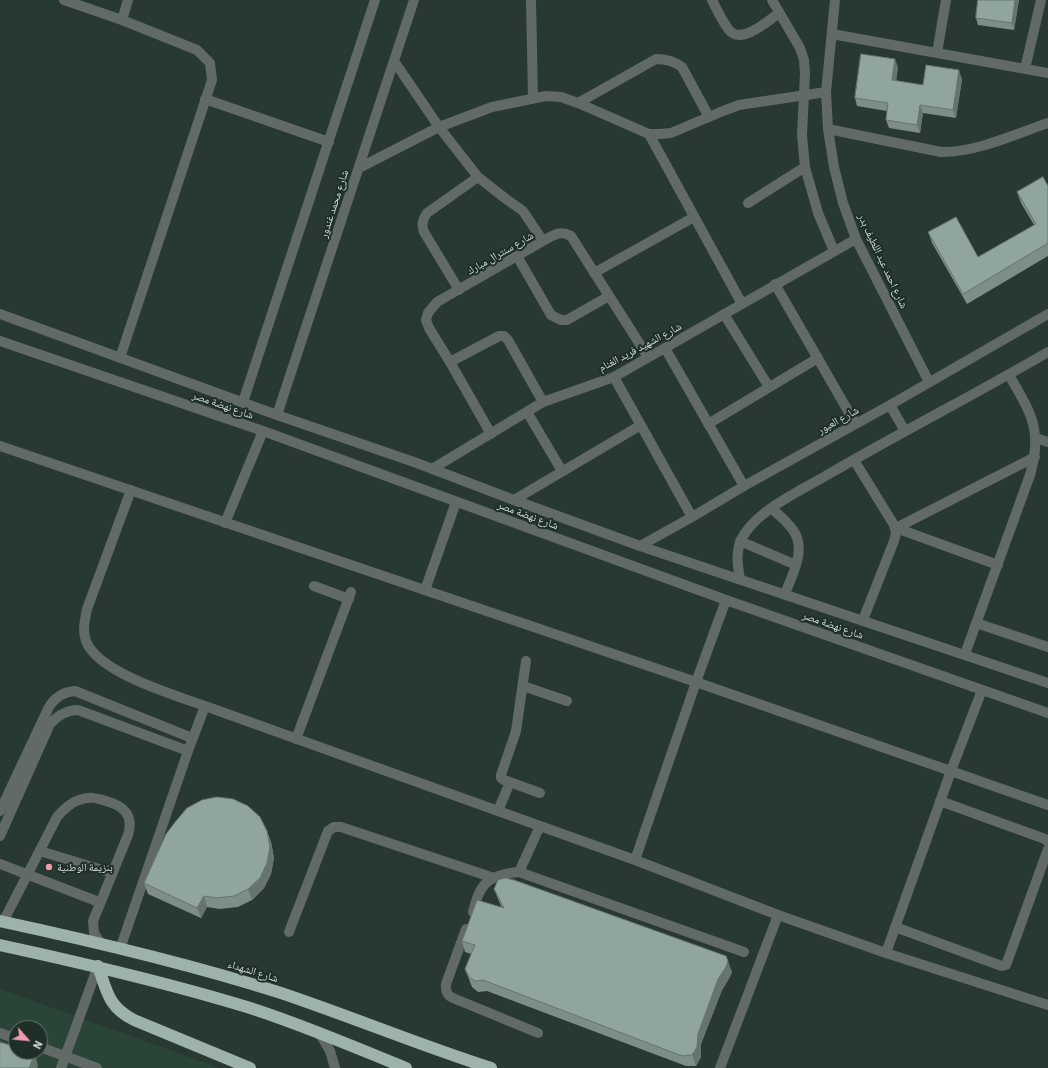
<!DOCTYPE html>
<html>
<head>
<meta charset="utf-8">
<style>
  body { margin:0 }
  #map { position:relative; width:1048px; height:1068px; overflow:hidden; background:#273930; font-family:Barlow,sans-serif }
  canvas { display:block }
  .north { position:absolute; left:8px; top:1020px; width:40px; height:40px; box-sizing:border-box; background:#1d2f27; border:1px solid #66756f; border-radius:50%; rotate:117deg; font-size:11px; font-weight:700; line-height:16px; text-align:center; color:#d4dfda }
  .north::after { content:''; display:block; margin:auto; width:14px; height:18px; background:#f29aad; clip-path:polygon(50% 0,100% 100%,50% 72%,0 100%) }
</style>
</head>
<body>
<div id="map">
<canvas width="1048" height="1068"></canvas>
<div class="north">N</div>
</div>
<script>
const c = document.querySelector('canvas').getContext('2d');
c.lineJoin = 'round';
function fillPath(path, color) { c.fillStyle = color; c.fill(path, 'evenodd'); }
function stroke(path, color, width, dash) { c.strokeStyle = color; c.lineWidth = width; c.lineCap = dash ? 'butt' : 'round'; c.setLineDash(dash || []); c.stroke(path); }
function write(font, color, halo, rows, align = 'center') {
  c.font = font + ' Barlow,"Noto Naskh Arabic",sans-serif'; c.lineWidth = 4; c.setLineDash([]); c.textBaseline = 'middle'; c.strokeStyle = halo; c.fillStyle = color; for (const [text, x, y, turn = 0] of rows) {
    c.save(); c.translate(x, y); c.rotate((+turn || 0) * Math.PI / 180); c.textAlign = isNaN(turn) ? turn : align; if (halo) c.strokeText(text, 0, 0); c.fillText(text, 0, 0); c.restore();
  }
}
const built = new Path2D(`
  M 0,989 L 220,1068 L 0,1068 ZM 16,1028 L 40,1028 L 40,1052 L 16,1052 Z`);
const minor = new Path2D(`
  M 64,0 L 122,20 L 197,50 L 210,63 L 212,80 L 120,358
  M 531,0 L 533,98
  M 712,0 C 717,10 722,21 729,30 C 741,45 768,21 779,13
  M 772,0 L 800,48 L 804,60 L 805,73 L 802,135 L 805,167 L 818,213 L 834,251
  M 835,0 L 826,92 L 828,129 L 834,167 L 843,203 L 856,239 L 929,382
  M 122,20 L 128,0
  M 832,34 L 1048,73
  M 937,53 L 946,0
  M 394,61 L 439,127 L 478,177 L 506,199 L 523,211 L 543,241 L 437,302 L 428,313 L 426,320 L 429,328 L 450,362 L 491,434
  M 1025,69 L 1041,0
  M 205,99 L 329,142
  M 578,103 L 656,59 C 667,59 674,61 682,67 L 709,117
  M 828,129 L 941,152 C 974,153 1016,134 1048,123
  M 649,134 L 742,304
  M 359,168 L 439,127 L 492,107 L 546,96 L 561,97 L 578,103 L 649,134 L 660,134 L 671,133 L 723,111 L 739,105 L 826,92
  M 748,203 L 805,167
  M 543,241 C 553,235 560,230 571,236 L 648,357
  M 517,256 L 551,315 L 561,320 L 567,320 L 609,296
  M 594,273 L 694,217
  M 775,284 L 855,423
  M 459,290 L 424,232 C 421,224 423,219 427,213 L 478,177
  M 0,314 L 277,415 L 414,462 L 514,500 L 640,546 L 1048,683
  M 724,314 L 769,387
  M 0,341 L 263,431 L 726,600 L 1048,713
  M 665,348 L 744,486
  M 450,362 L 499,336 L 504,336 L 508,340 L 543,402
  M 614,377 L 692,517
  M 243,402 L 375,0
  M 890,405 L 905,431
  M 527,412 L 562,471
  M 277,415 L 414,0
  M 708,424 L 818,358
  M 1036,438 L 1048,442
  M 0,446 L 696,682 L 1048,805
  M 854,460 L 894,525 L 896,533 L 894,541 L 863,620
  M 432,469 L 543,402 L 614,377 L 856,239
  M 131,490 L 87,609 C 85,620 82,630 86,641 C 98,673 175,695 205,706 L 635,860 L 778,915 L 886,953 L 1048,1005
  M 514,500 L 641,425
  M 771,508 C 779,515 787,521 793,530 C 807,549 792,575 785,594
  M 225,523 L 263,431
  M 896,528 L 1035,457
  M 896,528 L 998,565
  M 740,541 L 796,565
  M 640,546 L 692,517 L 744,486 L 890,405 L 1048,314
  M 740,579 C 737,563 735,547 745,533 C 762,508 803,489 829,474 C 901,432 976,394 1048,352
  M 314,586 L 349,599
  M 425,590 L 456,502
  M 976,623 L 1048,647
  M 965,654 L 1030,475 C 1043,430 1031,413 1009,375
  M 526,661 L 516,731 L 501,775 L 501,778 L 504,780 L 540,793
  M 523,686 L 567,701
  M 296,739 L 351,592
  M 940,801 L 1045,839 L 1048,842
  M 0,811 L 49,707 C 55,697 63,692 75,691 L 192,738
  M 498,811 L 510,782
  M 0,836 L 50,724 C 58,715 66,710 78,710 L 188,751
  M 40,851 L 112,873
  M 635,860 L 696,682 L 726,600
  M 0,864 L 99,902
  M 519,872 L 540,826
  M 473,912 C 475,905 477,895 482,888 C 489,877 506,873 519,872 L 744,952
  M 3,922 L 57,817 C 63,810 70,803 79,800 C 89,796 97,798 106,801 C 124,806 134,815 128,835 L 93,921 L 94,933 L 101,944
  M 895,927 L 999,965 L 1002,966 L 1006,965 L 1048,849
  M 466,929 L 446,984 C 445,991 447,995 453,998 L 538,1033
  M 289,932 L 328,831 L 334,827 L 341,827 L 494,878
  M 120,949 L 188,751 L 205,706
  M 886,953 L 951,771 L 982,690
  M 0,1033 L 16,1039
  M 320,1034 L 330,1051 L 335,1068
  M 40,1047 L 97,1068
  M 61,1068 L 98,966
  M 720,1068 L 778,915`);
const highway = new Path2D(`
  M 0,921 C 93,941 187,963 278,992 C 350,1016 419,1045 491,1068
  M 0,945 C 83,963 166,982 247,1007 C 301,1024 354,1047 406,1068
  M 98,966 C 107,991 108,1007 134,1020 L 250,1068`);
const wall = new Path2D(`
  M 978,0 L 1019,0 L 1014,30 L 978,25 L 976,18 Z
  M 898,67 L 896,81 L 923,85 L 962,79 L 956,118 L 923,113 L 920,133 L 889,128 L 886,120 L 887,111 L 857,106 L 855,98 Z
  M 1048,186 L 1048,256 L 967,304 L 932,243 L 928,232 L 978,257 L 1034,225 L 1021,203 L 1017,192 Z
  M 267,831 L 271,842 L 274,858 L 271,874 L 264,888 L 252,900 L 238,907 L 220,909 L 207,907 L 201,918 L 148,894 L 144,883 Z
  M 494,889 L 732,972 L 730,977 L 722,990 L 701,1044 L 701,1057 L 696,1066 L 686,1066 L 487,991 L 478,992 L 472,987 L 465,969 L 471,954 L 465,952 L 462,941 L 502,908 L 498,899 Z`);
const shadedWall = new Path2D(`
  M 1015,0 L 1019,0 L 1014,30 L 1012,23 Z
  M 895,59 L 898,67 L 895,88 L 892,80 Z
  M 959,70 L 962,79 L 956,118 L 953,110 Z
  M 920,105 L 923,113 L 920,133 L 917,125 Z
  M 267,831 L 271,842 L 274,858 L 271,874 L 264,888 L 252,900 L 248,889 Z
  M 204,896 L 207,907 L 201,918 L 197,908 Z
  M 728,961 L 732,972 L 730,977 L 722,990 L 701,1044 L 701,1057 L 696,1066 L 692,1055 L 698,1034 L 718,979 Z
  M 35,1054 L 38,1065 L 37,1068 L 29,1068 Z`);
const building = new Path2D(`
  M 978,0 L 1015,0 L 1012,23 L 976,18 Z
  M 861,54 L 895,59 L 892,80 L 923,85 L 926,65 L 959,70 L 953,110 L 920,105 L 917,125 L 886,120 L 888,103 L 855,98 Z
  M 1043,177 L 1048,186 L 1048,243 L 963,294 L 928,232 L 956,217 L 978,257 L 1036,224 L 1017,192 Z
  M 217,797 L 233,799 L 248,806 L 260,817 L 267,831 L 270,847 L 267,863 L 260,878 L 248,889 L 234,896 L 216,898 L 204,896 L 197,908 L 144,883 L 166,834 L 176,821 L 187,808 L 202,800 Z
  M 506,878 L 514,880 L 726,956 L 728,961 L 726,967 L 718,979 L 698,1034 L 697,1047 L 692,1055 L 682,1056 L 483,980 L 475,981 L 469,977 L 465,969 L 475,945 L 462,941 L 477,900 L 504,908 L 494,889 L 498,880 Z
  M 0,1042 L 16,1047 L 16,1052 L 29,1052 L 35,1054 L 29,1068 L 0,1068 Z`);
const markers = [
  [49,867,4,"#f29aad"]
];
const streetNames = [
  ["شارع محمد غندور",334,204,-72],
  ["شارع سنترال مبارك",500,253,-30],
  ["شارع احمد عبد اللطيف بدر",883,261,65],
  ["شارع الشهيد فريد الغنام",640,347,-28],
  ["شارع نهضة مصر",223,405,19],
  ["شارع العبور",838,420,-29],
  ["شارع نهضة مصر",528,515,20],
  ["شارع نهضة مصر",833,625,19],
  ["شارع الشهداء",253,971,17]
];
const poiNames = [
  ["بنزيمة الوطنية",57,867]
];
fillPath(built, '#2a4438');
stroke(minor, '#616a65', 10);
stroke(highway, '#9db2a8', 12);
fillPath(wall, '#7c8e85');
fillPath(shadedWall, '#65746c');
fillPath(building, '#90a59b');
stroke(building, '#65746c', 1);
for (const [x, y, r, color] of markers) { const dot = new Path2D(); dot.arc(x, y, r, 0, 2 * Math.PI); c.fillStyle = color; c.fill(dot); stroke(dot, '#1d2f27', 1.5); }
write('11px', '#d4dfda', '#1d2f27', streetNames);
write('11px', '#d4dfda', '#1d2f27', poiNames, 'left');
</script>
</body>
</html>
